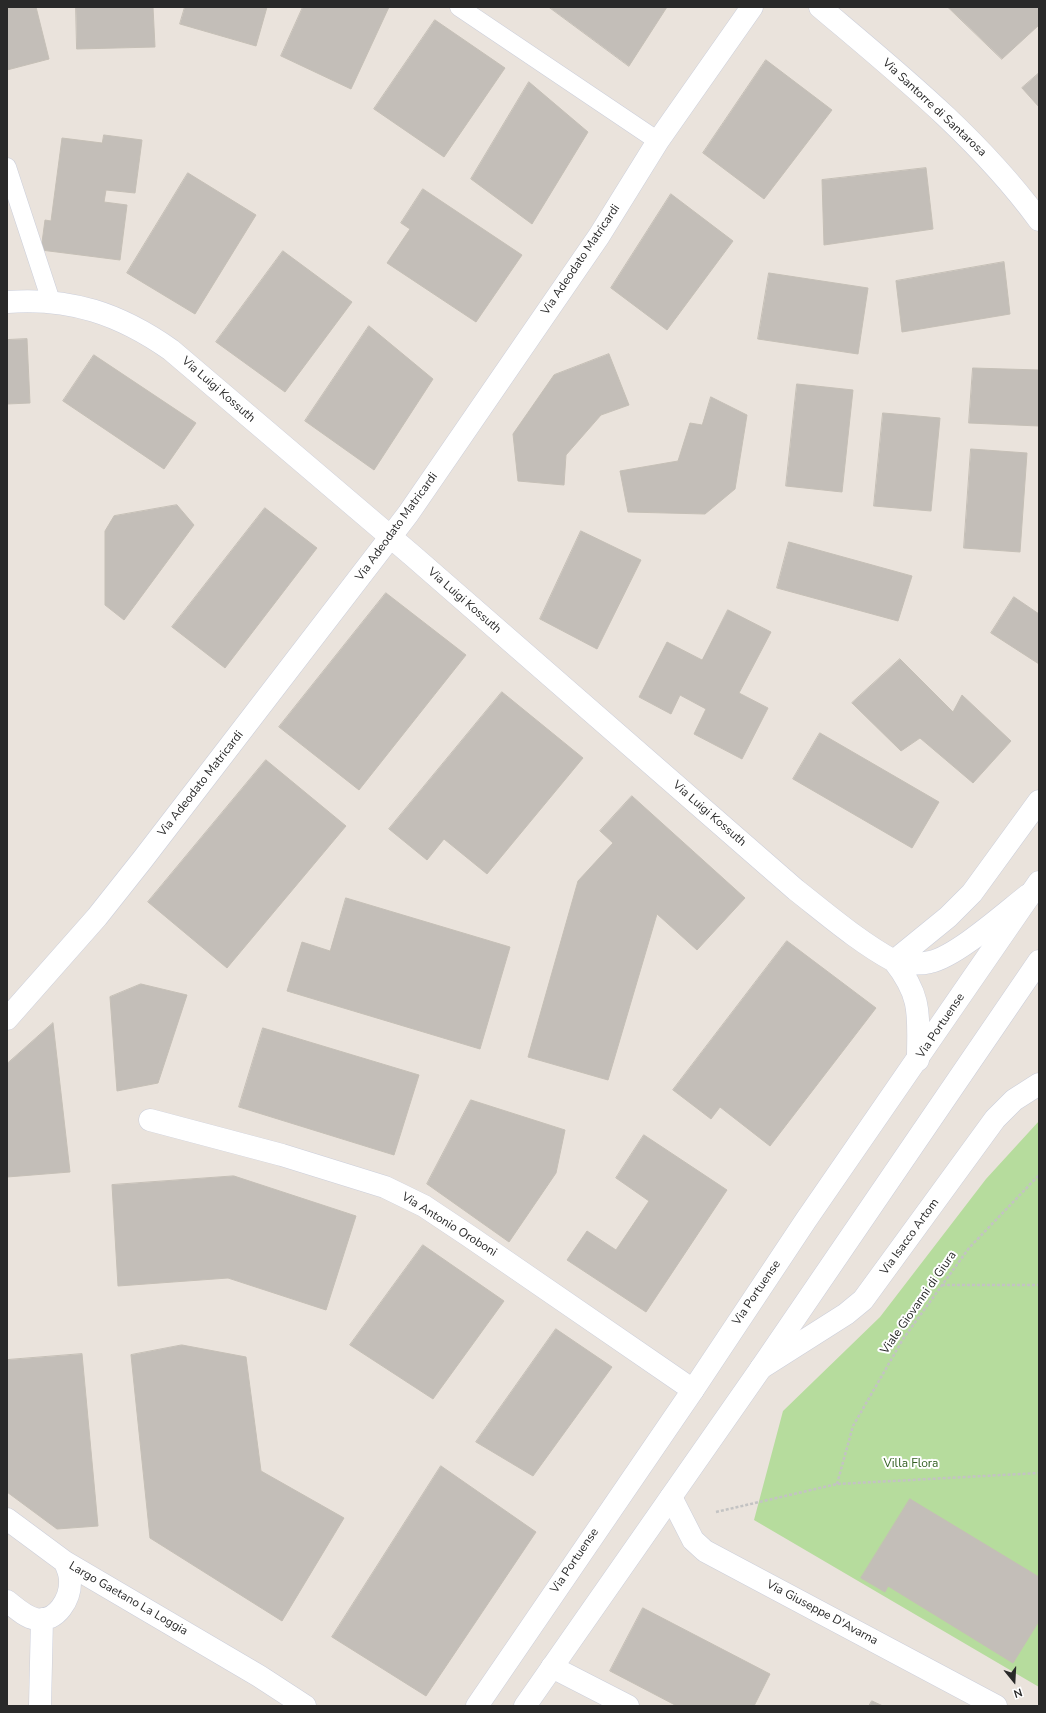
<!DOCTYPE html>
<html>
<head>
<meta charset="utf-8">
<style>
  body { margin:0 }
  #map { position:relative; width:1046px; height:1713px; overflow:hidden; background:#eae3dc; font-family:"Nunito Sans",sans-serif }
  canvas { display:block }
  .frame { position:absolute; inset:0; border:8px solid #292929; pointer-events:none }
  .north { position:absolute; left:994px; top:1661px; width:40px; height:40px; -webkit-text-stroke:3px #fff; paint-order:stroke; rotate:162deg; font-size:11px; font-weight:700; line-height:16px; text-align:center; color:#292929 }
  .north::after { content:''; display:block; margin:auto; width:14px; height:18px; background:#292929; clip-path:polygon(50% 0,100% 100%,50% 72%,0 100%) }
</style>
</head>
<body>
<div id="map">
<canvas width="1046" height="1713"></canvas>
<div class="frame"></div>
<div class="north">N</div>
</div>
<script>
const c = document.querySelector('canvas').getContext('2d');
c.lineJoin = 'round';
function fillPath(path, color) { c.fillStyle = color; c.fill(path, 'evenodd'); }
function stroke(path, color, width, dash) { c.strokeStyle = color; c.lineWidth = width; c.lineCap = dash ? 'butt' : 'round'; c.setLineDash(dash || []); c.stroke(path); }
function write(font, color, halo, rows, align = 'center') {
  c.font = font + ' "Nunito Sans",sans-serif'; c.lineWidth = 4; c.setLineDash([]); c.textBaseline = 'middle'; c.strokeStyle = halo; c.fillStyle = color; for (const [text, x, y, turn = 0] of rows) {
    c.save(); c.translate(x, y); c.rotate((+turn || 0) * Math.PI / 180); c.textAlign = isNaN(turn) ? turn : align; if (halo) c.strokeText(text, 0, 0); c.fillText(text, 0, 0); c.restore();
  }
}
const green = new Path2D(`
  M 1039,1121 L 1039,1687 L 754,1520 L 783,1411 L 880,1317 L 986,1179 Z`);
const building = new Path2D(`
  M 7,7 L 36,7 L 49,59 L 7,70 Z
  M 76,7 L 153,7 L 155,47 L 77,49 Z
  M 185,7 L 267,7 L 256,46 L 180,24 Z
  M 303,7 L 389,7 L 351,89 L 281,56 Z
  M 549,7 L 667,7 L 629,66 Z
  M 948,7 L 1039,7 L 1039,25 L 1002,59 Z
  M 435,20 L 505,68 L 444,157 L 374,109 Z
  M 766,60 L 832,110 L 764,199 L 703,153 Z
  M 1039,73 L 1039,107 L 1022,88 Z
  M 529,82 L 588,132 L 532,224 L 471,179 Z
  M 104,135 L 142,140 L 135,193 L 106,190 L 104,202 L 127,205 L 120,260 L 41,250 L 45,220 L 51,221 L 62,138 L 102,143 Z
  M 926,168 L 933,229 L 824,245 L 822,180 Z
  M 188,173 L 256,215 L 195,314 L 127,273 Z
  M 423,189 L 522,255 L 476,322 L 387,263 L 410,229 L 401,223 Z
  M 671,194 L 733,241 L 667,330 L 611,288 Z
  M 283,251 L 352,302 L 285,392 L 216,342 Z
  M 1004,262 L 1010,314 L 902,332 L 896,281 Z
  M 769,273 L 868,288 L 858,354 L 758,339 Z
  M 369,326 L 433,379 L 374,470 L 305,421 Z
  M 27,339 L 30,403 L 7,404 L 7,340 Z
  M 609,354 L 629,405 L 601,415 L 566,455 L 564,485 L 518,481 L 513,434 L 554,375 Z
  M 94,355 L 196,423 L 164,469 L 63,401 Z
  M 973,368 L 1039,370 L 1039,426 L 969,423 Z
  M 797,384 L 853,390 L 842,492 L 786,486 Z
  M 711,397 L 747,415 L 735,489 L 705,514 L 628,512 L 620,471 L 678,461 L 690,423 L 702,425 Z
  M 883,413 L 940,418 L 931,511 L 874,506 Z
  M 971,449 L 1027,453 L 1020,552 L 964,548 Z
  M 177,505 L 194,525 L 124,620 L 105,605 L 105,531 L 114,516 Z
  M 265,508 L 317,548 L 225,668 L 172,627 Z
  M 581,531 L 641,560 L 597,649 L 540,619 Z
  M 789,542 L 912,576 L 898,621 L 777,588 Z
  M 386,593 L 466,655 L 359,790 L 279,727 Z
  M 1014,597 L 1039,614 L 1039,664 L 991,633 Z
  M 728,610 L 771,632 L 739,693 L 768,708 L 742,759 L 694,734 L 706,709 L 680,695 L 671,714 L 639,697 L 667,642 L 702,660 Z
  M 900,659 L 953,712 L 962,695 L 1011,741 L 973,783 L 920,738 L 901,751 L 852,703 Z
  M 502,692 L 583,758 L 487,874 L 444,839 L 427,860 L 389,829 Z
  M 820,733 L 939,802 L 912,848 L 793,779 Z
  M 266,760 L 346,826 L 227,968 L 148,902 Z
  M 632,796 L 745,898 L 697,950 L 657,914 L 608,1080 L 528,1057 L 578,881 L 613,843 L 600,831 Z
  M 346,898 L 510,947 L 480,1049 L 287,991 L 302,942 L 330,951 Z
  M 787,941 L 876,1008 L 770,1146 L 720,1107 L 711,1119 L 673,1090 Z
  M 141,984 L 187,995 L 158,1083 L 117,1091 L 110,997 Z
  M 53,1023 L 70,1172 L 7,1177 L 7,1064 Z
  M 263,1028 L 419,1075 L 394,1155 L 239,1107 Z
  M 471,1100 L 565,1130 L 556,1173 L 509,1242 L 427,1184 Z
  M 644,1135 L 727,1190 L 646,1312 L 567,1260 L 587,1231 L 616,1250 L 649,1201 L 616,1178 Z
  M 234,1176 L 356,1216 L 326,1310 L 228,1278 L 118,1286 L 112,1185 Z
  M 423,1245 L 504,1301 L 433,1399 L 350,1345 Z
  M 556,1329 L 612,1367 L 533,1476 L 476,1442 Z
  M 182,1345 L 246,1357 L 261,1471 L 344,1518 L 282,1621 L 150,1538 L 131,1355 Z
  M 82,1354 L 98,1526 L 57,1529 L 7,1492 L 7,1360 Z
  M 441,1466 L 536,1532 L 426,1696 L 332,1637 Z
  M 910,1499 L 1039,1577 L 1039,1621 L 1013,1663 L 888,1586 L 885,1592 L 861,1578 Z
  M 643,1608 L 770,1674 L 754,1706 L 677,1706 L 610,1671 Z
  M 872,1701 L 883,1706 L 869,1706 Z`);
const path = new Path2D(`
  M 942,1285 L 1039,1285
  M 837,1484 L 853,1426 L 903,1339 L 969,1248 L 1039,1175
  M 716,1512 L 837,1484 L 1039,1473`);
const lane = new Path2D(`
  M 459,7 L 658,141
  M 7,167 L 51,301`);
const street = new Path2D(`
  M 820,7 C 898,73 978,137 1039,220
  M 7,302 C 70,297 120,314 171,350 L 413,556 L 796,890 C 828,915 859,942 894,961 L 948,917 L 972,893 L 1039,801
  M 7,1019 L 97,917 L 143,859 L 408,514 L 599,236 L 658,141 L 752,7
  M 918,1060 C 918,1016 923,998 894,961 C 906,963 918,965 930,962 C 956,957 1006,912 1028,895
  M 150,1120 L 282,1155 L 385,1187 L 424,1206 L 469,1236 L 693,1390
  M 761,1368 L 846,1314 L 863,1300 L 995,1119 L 1014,1100 L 1039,1084
  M 671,1497 L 693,1540 L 705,1551 L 996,1706
  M 7,1519 L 65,1562 L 259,1676 L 305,1706
  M 7,1601 C 16,1608 25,1617 36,1619 C 57,1623 71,1598 70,1580 C 70,1573 67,1568 65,1562
  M 552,1667 L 628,1706
  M 40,1706 L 42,1619`);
const secondary = new Path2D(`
  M 477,1706 L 693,1390 L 806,1220 L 1039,882
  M 525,1706 L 761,1368 L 1039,961`);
const streetNames = [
  ["Via Santorre di Santarosa",934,108,43],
  ["Via Adeodato Matricardi",581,260,-56],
  ["Via Luigi Kossuth",218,390,41],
  ["Via Adeodato Matricardi",397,527,-54],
  ["Via Luigi Kossuth",464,601,41],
  ["Via Adeodato Matricardi",201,784,-52],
  ["Via Luigi Kossuth",709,814,41],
  ["Via Portuense",941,1026,-56],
  ["Via Antonio Oroboni",449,1225,32],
  ["Via Isacco Artom",910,1237,-54],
  ["Via Portuense",757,1293,-56],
  ["Viale Giovanni di Giura",919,1303,-55],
  ["Via Portuense",575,1561,-56],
  ["Largo Gaetano La Loggia",128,1599,30],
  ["Via Giuseppe D'Avarna",822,1613,28]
];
const parkNames = [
  ["Villa Flora",911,1464]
];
fillPath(green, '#b6dc9d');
fillPath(building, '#c3beb8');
stroke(building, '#c5bfb6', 1);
stroke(lane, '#cbceda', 19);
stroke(street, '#cbceda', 23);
stroke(secondary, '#cbceda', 23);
stroke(path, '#c3c3c3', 2.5, [3, 2]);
stroke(lane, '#fff', 18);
stroke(street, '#fff', 22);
stroke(secondary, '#fff', 22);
write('12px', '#292929', '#fff', streetNames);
write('12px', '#315f20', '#fff', parkNames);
</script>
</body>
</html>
